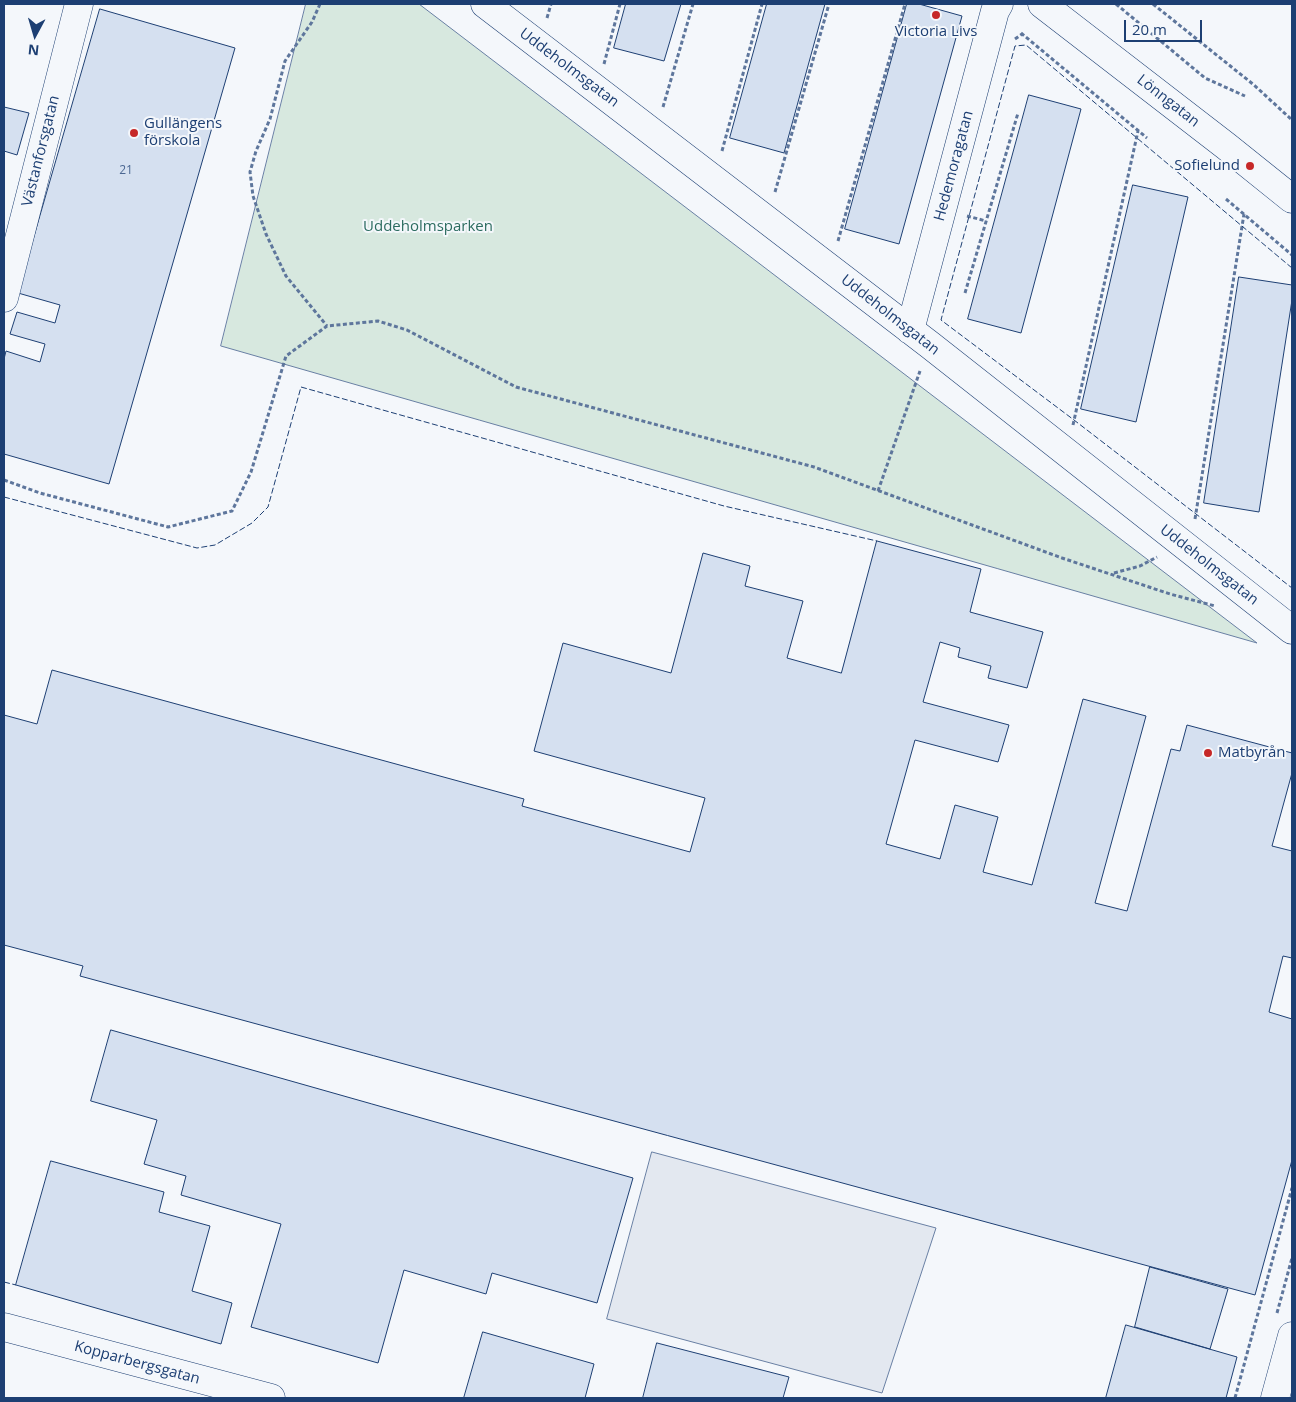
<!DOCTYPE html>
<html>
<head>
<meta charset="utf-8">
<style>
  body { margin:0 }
  #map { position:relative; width:1296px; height:1402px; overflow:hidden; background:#f4f7fb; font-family:"Open Sans",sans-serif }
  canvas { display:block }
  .frame { position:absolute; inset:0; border:5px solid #1d3f73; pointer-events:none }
  .north { position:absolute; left:10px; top:10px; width:50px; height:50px; -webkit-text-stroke:4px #f4f7fb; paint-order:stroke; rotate:186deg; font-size:14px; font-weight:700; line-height:20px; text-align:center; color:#1d3f73 }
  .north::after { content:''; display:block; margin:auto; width:18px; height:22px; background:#1d3f73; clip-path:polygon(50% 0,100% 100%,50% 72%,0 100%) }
  .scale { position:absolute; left:1124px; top:20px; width:78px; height:22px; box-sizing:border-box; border:2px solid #1d3f73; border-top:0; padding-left:6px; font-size:15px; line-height:18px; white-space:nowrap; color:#1d3f73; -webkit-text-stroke:4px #f4f7fb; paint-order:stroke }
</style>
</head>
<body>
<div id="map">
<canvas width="1296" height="1402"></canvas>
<div class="frame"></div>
<div class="north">N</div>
<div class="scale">20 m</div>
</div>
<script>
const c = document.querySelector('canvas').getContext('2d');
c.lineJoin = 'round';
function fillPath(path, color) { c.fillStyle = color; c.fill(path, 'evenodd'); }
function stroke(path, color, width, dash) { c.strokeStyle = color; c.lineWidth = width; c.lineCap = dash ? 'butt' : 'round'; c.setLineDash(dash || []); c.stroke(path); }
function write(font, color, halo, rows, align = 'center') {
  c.font = font + ' "Open Sans",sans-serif'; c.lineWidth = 4; c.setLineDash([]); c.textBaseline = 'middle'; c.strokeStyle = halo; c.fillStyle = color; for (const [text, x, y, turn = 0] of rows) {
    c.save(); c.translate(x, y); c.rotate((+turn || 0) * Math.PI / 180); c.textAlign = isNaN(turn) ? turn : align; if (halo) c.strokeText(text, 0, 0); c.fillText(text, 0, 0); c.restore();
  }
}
const green = new Path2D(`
  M 306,4 L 419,4 L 1257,643 L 221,346 Z`);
const parking = new Path2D(`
  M 652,1152 L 936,1228 L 882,1393 L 607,1319 Z`);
const building = new Path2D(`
  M 626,4 L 681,4 L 664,61 L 614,48 Z
  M 767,4 L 825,4 L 784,153 L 730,138 Z
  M 907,4 L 919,4 L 962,16 L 899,244 L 845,229 Z
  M 100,9 L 235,48 L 109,484 L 4,454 L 4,359 L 6,351 L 40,362 L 45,344 L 10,334 L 17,312 L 55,323 L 60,305 L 18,293 Z
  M 1029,95 L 1081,109 L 1021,333 L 968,319 Z
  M 4,107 L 29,113 L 17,155 L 4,151 Z
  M 1133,185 L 1188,197 L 1136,422 L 1081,409 Z
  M 1239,277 L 1292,285 L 1292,300 L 1259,512 L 1204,503 Z
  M 877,541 L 981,569 L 970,612 L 1043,632 L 1027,688 L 988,678 L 991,666 L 958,657 L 960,648 L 940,642 L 923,702 L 1009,725 L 998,762 L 915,740 L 886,844 L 940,859 L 955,805 L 998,817 L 983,872 L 1032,885 L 1083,699 L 1146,716 L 1095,903 L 1127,911 L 1171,749 L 1180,751 L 1187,725 L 1292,753 L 1292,773 L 1272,846 L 1292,851 L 1292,958 L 1283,956 L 1269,1012 L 1292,1019 L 1292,1160 L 1255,1295 L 80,976 L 83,966 L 4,945 L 4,715 L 37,724 L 52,670 L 524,799 L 522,806 L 690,852 L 705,798 L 534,751 L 563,643 L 671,673 L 703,553 L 750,566 L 745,586 L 803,601 L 787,658 L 841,673 Z
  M 111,1030 L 633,1178 L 597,1303 L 492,1273 L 486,1294 L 404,1270 L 378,1363 L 251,1327 L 281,1224 L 181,1195 L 186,1176 L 144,1164 L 157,1120 L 91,1101 Z
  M 51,1161 L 164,1192 L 159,1212 L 210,1226 L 192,1291 L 232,1303 L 221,1344 L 16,1285 Z
  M 1150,1267 L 1228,1289 L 1210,1349 L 1135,1327 Z
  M 1126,1325 L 1237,1357 L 1226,1398 L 1106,1398 Z
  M 483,1332 L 594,1364 L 585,1398 L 464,1398 Z
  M 657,1343 L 789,1377 L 783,1398 L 643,1398 Z`);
const path = new Path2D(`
  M 320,4 L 312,22 L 285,61 L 270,119 L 256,151 L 250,172 L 253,196 L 266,234 L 286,276 L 327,326
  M 1116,4 L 1205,78 L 1245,96
  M 1153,4 L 1254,85 L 1292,120
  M 547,18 L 551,4
  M 1021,33 L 1147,138
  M 1015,39 L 1022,34
  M 604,64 L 620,4
  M 663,107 L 693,4
  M 722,151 L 762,4
  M 775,192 L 829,4
  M 1226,199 L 1292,255
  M 967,216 L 986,221
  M 838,241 L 905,4
  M 965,293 L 1018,113
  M 1073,425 L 1138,131
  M 4,480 L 40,493 L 168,527 L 232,511 L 251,472 L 286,356 L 327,326 L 378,321 L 407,330 L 516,387 L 814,467 L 1062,558 L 1170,594 L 1215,606
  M 878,491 L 920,371
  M 1195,519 L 1244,214
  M 1114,573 L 1140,566 L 1157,557
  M 1277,1313 L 1292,1258
  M 1235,1398 L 1292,1188`);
const minor = new Path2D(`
  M 485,4 L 930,345 L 1292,630
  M 1042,4 L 1226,146 L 1292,199
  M 4,298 L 79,4
  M 910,330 L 995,11 L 999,4
  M 4,1327 L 271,1398
  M 1275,1398 L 1292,1336`);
const fence = new Path2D(`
  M 1292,268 L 1026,45 L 1015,46 L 941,320 L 1074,420 L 1292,588
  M 4,497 L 197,548 L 215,545 L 252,523 L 268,507 L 301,387 L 724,506 L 877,541
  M 4,1282 L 16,1285`);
const markers = [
  [936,15,5,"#c62828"],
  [134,133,5,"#c62828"],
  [1250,166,5,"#c62828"],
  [1208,753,5,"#c62828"]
];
const numberNames = [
  ["21",126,171]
];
const poiNames = [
  ["Victoria Livs",936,32,"center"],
  ["Gullängens",144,124],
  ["förskola",144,141],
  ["Sofielund",1240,166,"right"],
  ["Matbyrån",1218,753]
];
const streetNames = [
  ["Uddeholmsgatan",569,68,37],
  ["Lönngatan",1168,101,38],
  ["Västanforsgatan",41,151,-76],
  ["Hedemoragatan",954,166,-75],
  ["Uddeholmsgatan",890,315,38],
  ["Uddeholmsgatan",1209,565,38],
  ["Kopparbergsgatan",137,1363,15]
];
const parkNames = [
  ["Uddeholmsparken",428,227]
];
fillPath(green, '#d7e8df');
stroke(green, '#687fa3', 1);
fillPath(parking, '#e3e8f0');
stroke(parking, '#687fa3', 1);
fillPath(building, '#d5e0f0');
stroke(building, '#1d3f73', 1);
stroke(minor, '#1d3f73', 29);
stroke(path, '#5e769c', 3, [4, 2.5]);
stroke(minor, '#f4f7fb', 28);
stroke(fence, '#1d3f73', 1, [6, 2.5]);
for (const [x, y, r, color] of markers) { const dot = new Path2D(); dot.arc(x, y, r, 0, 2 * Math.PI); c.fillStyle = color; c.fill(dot); stroke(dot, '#f4f7fb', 2); }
write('12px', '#4b6792', null, numberNames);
write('15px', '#1d3f73', '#f4f7fb', poiNames, 'left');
write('15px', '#1d3f73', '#f4f7fb', streetNames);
write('15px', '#2c6c60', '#f4f7fb', parkNames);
</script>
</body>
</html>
